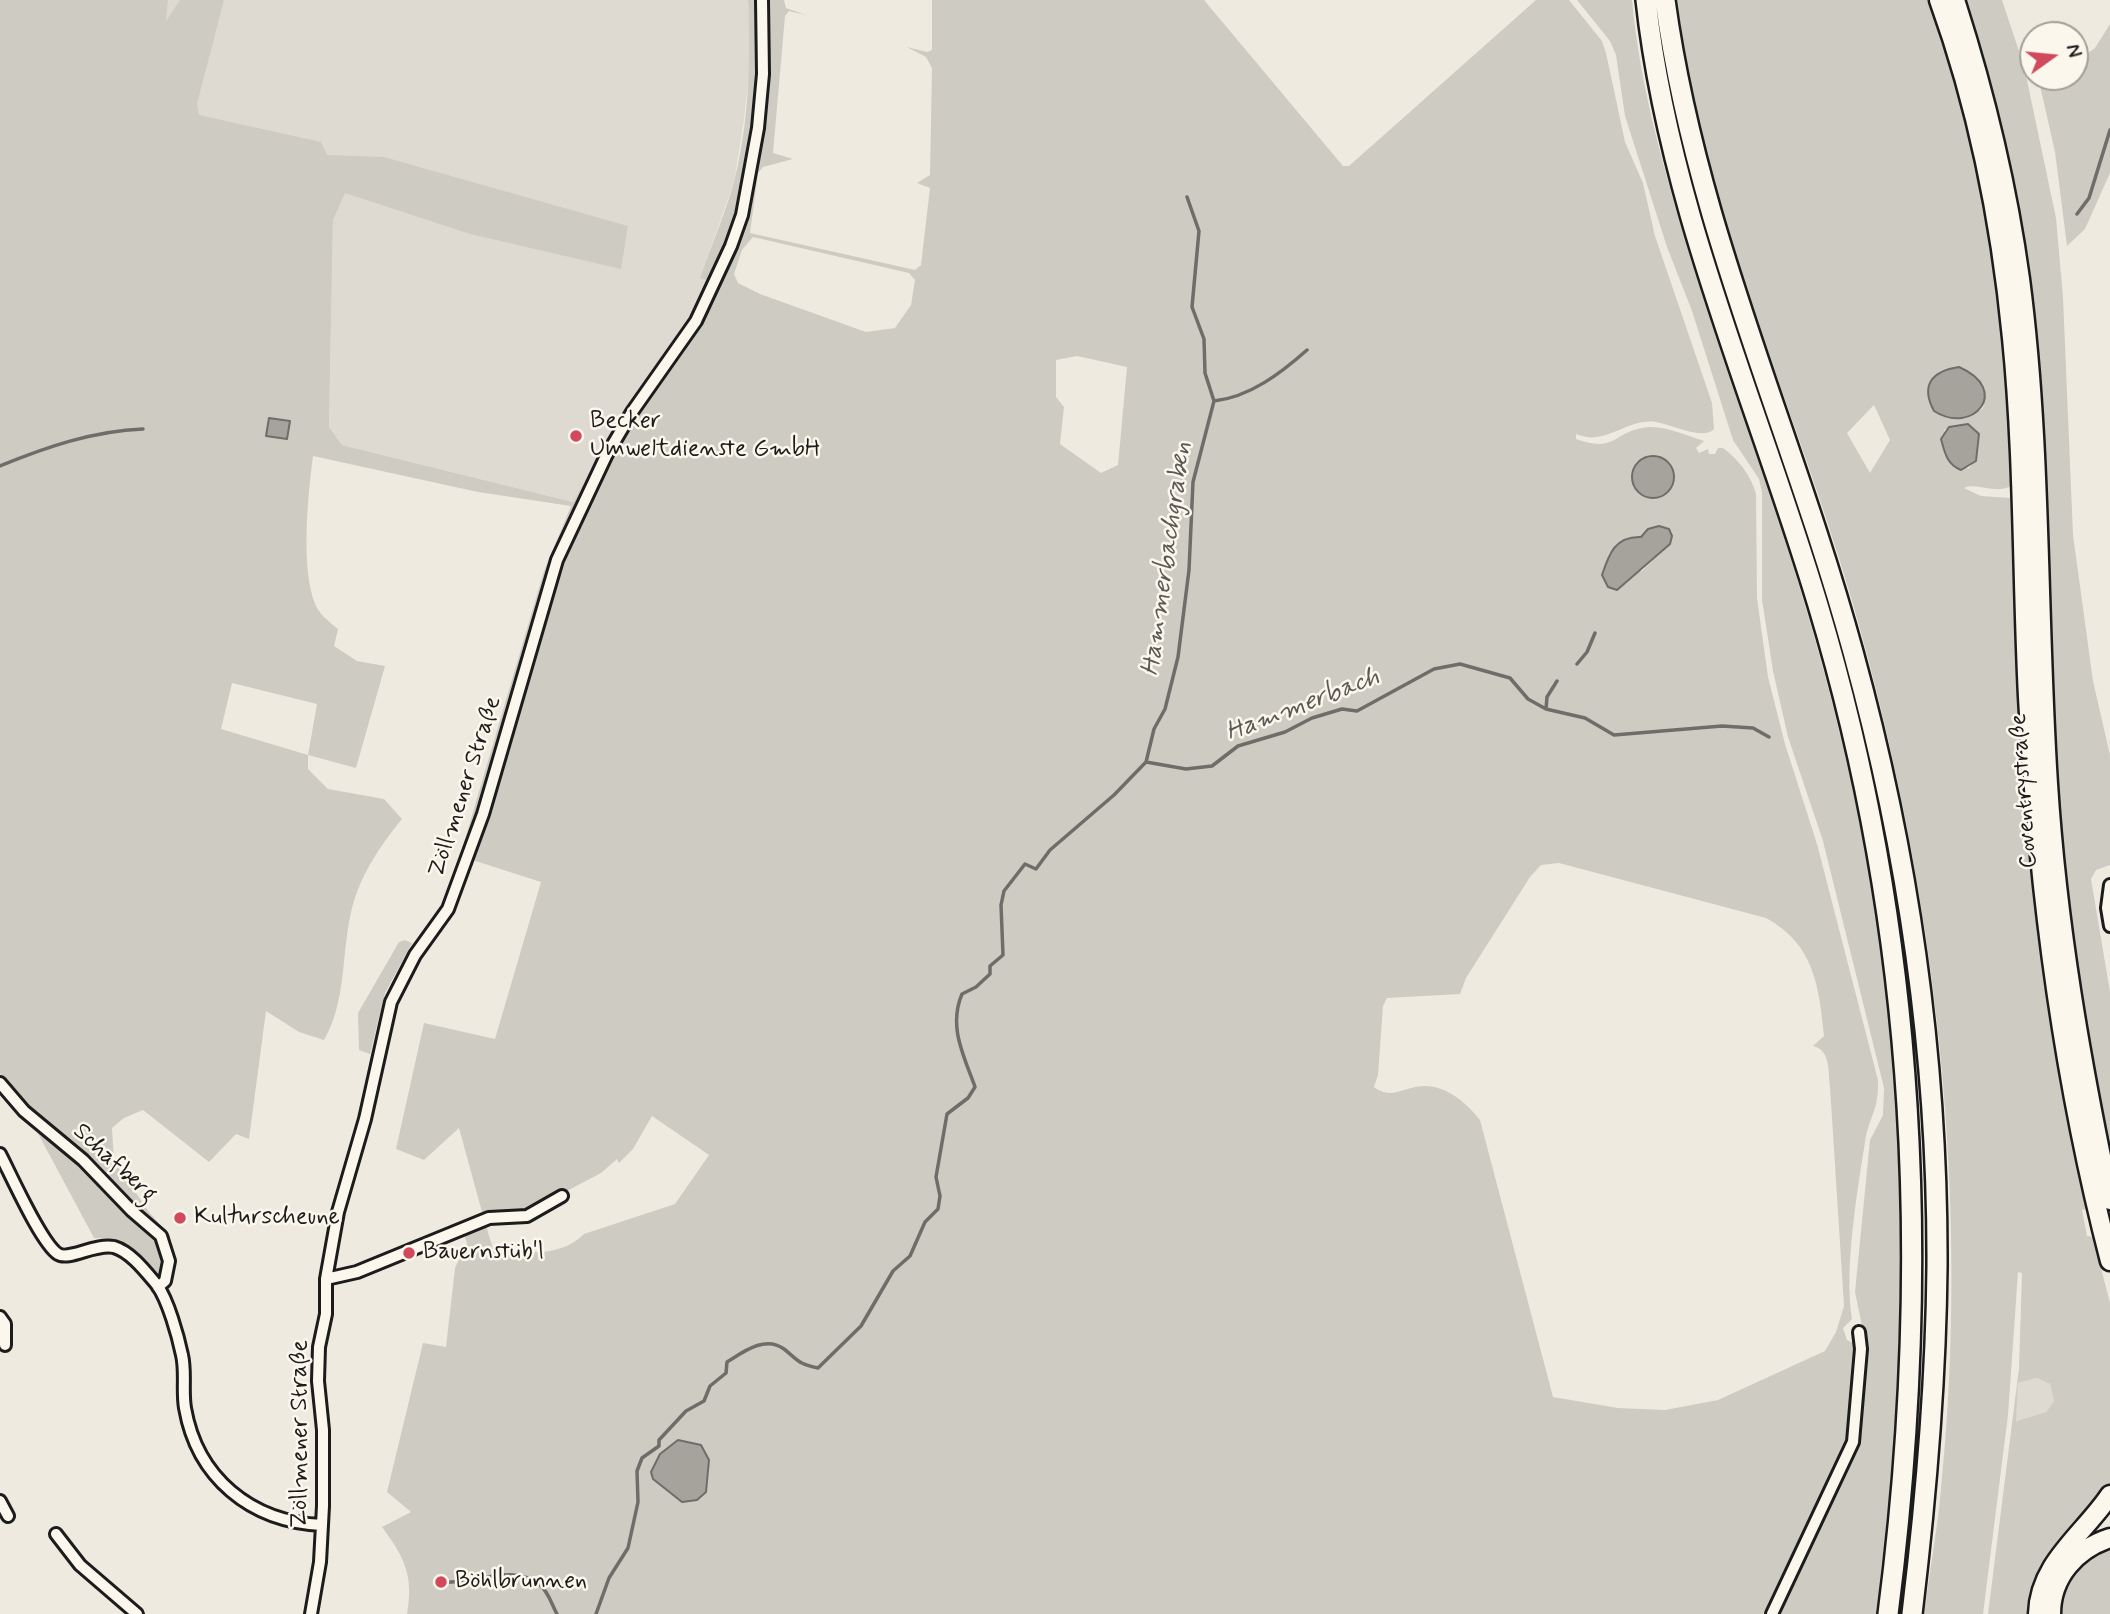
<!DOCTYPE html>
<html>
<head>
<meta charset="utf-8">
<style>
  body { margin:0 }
  #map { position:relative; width:2110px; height:1614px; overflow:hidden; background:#eeeadf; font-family:Mynerve,sans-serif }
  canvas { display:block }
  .north { position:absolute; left:2019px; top:21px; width:70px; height:70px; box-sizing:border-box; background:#fbf7ec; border:2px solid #a29f99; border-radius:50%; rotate:75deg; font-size:19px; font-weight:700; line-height:28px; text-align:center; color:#1c1c1c }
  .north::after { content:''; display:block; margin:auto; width:24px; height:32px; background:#d1495b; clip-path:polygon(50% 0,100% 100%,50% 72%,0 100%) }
</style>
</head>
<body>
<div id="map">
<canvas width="2110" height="1614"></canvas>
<div class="north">N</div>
</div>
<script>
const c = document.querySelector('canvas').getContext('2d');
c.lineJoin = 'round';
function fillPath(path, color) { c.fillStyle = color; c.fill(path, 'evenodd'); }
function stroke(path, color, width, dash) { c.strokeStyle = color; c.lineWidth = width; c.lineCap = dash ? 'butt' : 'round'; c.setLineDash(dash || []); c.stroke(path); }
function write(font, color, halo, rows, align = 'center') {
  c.font = font + ' Mynerve,sans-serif'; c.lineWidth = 5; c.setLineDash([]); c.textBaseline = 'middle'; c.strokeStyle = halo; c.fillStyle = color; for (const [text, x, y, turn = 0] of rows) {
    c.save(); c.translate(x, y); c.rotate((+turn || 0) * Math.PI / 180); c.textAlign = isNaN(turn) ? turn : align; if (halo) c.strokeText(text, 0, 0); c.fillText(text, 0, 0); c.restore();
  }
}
const built = new Path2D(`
  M 168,0 L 748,0 L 751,58 L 744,119 L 734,182 L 700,278 L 709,281 L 686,325 L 629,403 L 573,502 L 342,445 L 329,427 L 333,220 L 344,192 L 210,149 L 165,22 Z
  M 2037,1378 L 2050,1384 L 2054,1401 L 2046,1412 L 2015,1421 L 2018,1383 Z`);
const green = new Path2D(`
  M 0,0 L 168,0 L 166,21 L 180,0 L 224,0 L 197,104 L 199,115 L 321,142 L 327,155 L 384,157 L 628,226 L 621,269 L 470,234 L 345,193 L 333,220 L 329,427 L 342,445 L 573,502 L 629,403 L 686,325 L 709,281 L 700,278 C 711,246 725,214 734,182 C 749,123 751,60 748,0 L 784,0 L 786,8 L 806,15 L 789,11 L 785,16 L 773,153 L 793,159 L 763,167 L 758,173 L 750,233 L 915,270 L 921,265 L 930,188 L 917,183 L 930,175 L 932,68 L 926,57 L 907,47 L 927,52 L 932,50 L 932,0 L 1204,0 L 1343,166 L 1349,166 L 1536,0 L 1569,0 L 1602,41 L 1606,53 L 1625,142 L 1643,183 L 1655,236 L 1712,403 L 1714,429 C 1703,441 1671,424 1656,422 C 1625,418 1607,447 1576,434 L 1576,439 C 1618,454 1613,430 1649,427 C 1667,426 1687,436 1704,441 L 1696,448 L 1699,453 L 1708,449 L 1709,454 L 1715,454 L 1718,448 L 1723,448 C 1738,459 1751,475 1756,494 L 1757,598 L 1768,677 L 1785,744 L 1817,844 L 1878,1080 C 1879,1111 1869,1116 1865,1142 C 1857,1193 1844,1270 1852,1319 L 1843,1328 L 1847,1340 L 1859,1346 L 1848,1439 L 1763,1614 L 407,1614 C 414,1575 404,1557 382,1527 L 411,1512 L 387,1492 L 423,1343 L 446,1347 L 455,1268 L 467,1243 L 463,1231 L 485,1222 L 493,1249 C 525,1252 558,1259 584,1234 L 675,1204 L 709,1155 L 652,1116 L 633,1149 L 619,1163 L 617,1159 L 601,1173 L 529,1211 L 482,1212 L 459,1128 L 424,1160 L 396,1149 L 424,1023 L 495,1039 L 541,882 L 460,856 L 544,571 L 571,506 L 478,492 L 313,456 C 308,494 300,571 316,606 C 320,615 331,623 338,629 L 334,646 L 357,661 L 385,666 L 356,768 L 308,755 L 308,769 L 328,789 L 384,799 L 402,819 C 380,846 361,874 352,908 C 341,952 347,1001 324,1040 L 299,1032 L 266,1011 L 249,1139 L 236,1134 L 209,1162 L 143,1110 L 124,1118 L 112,1128 L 114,1161 L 149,1212 L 170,1236 L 170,1289 C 149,1262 131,1238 94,1238 L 34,1126 L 0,1073 ZM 753,237 L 909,273 L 915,280 L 911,305 L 895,328 L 866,332 L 760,294 L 738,283 L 734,274 L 742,250 ZM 1077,356 L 1127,367 L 1118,465 L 1101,473 L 1060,444 L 1064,407 L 1056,397 L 1056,360 ZM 1641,537 L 1670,544 L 1642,571 L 1602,575 C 1612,547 1612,543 1641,537 ZM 232,683 L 317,704 L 308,755 L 221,729 ZM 1559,863 L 1766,918 C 1814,944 1819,986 1824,1036 L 1813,1046 C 1831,1050 1828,1072 1830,1087 L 1844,1306 L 1836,1332 L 1825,1351 L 1718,1400 L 1665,1410 L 1618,1408 L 1553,1397 L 1480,1120 C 1465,1101 1442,1081 1415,1087 C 1398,1091 1389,1098 1374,1087 L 1378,1075 L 1383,1006 L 1387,998 L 1460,994 L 1466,978 L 1530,877 L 1541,865 Z
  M 1577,0 L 1632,0 C 1640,88 1665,174 1691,258 C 1728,374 1771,488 1805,605 C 1861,791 1896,989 1902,1184 C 1906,1328 1894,1472 1876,1614 L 1779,1614 L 1860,1446 L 1866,1345 L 1855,1292 L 1870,1140 L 1883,1115 L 1884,1088 L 1823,841 L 1788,737 L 1773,671 L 1762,600 L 1762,492 L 1759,479 L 1733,440 L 1692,311 L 1667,247 L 1625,116 L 1616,55 L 1610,41 Z
  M 1677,0 L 1933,0 C 1967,110 1993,223 2007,338 C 2012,384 2012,431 2015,477 L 2011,486 C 1995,495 1977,482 1964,488 L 1981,496 L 2011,498 L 2017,507 L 2081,1186 L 2086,1209 L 2082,1210 L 2087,1236 L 2093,1237 L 2110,1303 L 2110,1486 L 2032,1614 L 1988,1614 L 2019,1368 L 2022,1273 L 2018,1272 L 2008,1415 L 1983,1614 L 1924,1614 C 1929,1576 1936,1537 1940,1499 C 1972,1199 1936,893 1853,604 C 1819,487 1774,374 1736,259 C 1708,174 1689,88 1677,0 ZM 1985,390 L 1983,408 C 1970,418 1956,420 1941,416 ZM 1874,405 L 1890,440 L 1870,473 L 1847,433 ZM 1968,424 L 1979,435 L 1976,460 L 1968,469 L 1944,430 ZM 2037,1378 L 2050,1384 L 2054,1401 L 2046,1412 L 2016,1421 L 2018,1383 Z
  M 1961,0 L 2002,0 L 2024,66 L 2056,218 L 2063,297 L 2073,535 L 2093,681 L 2110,755 L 2110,865 L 2096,870 L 2091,879 L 2110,992 L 2110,1156 L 2101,1131 L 2061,871 L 2053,765 L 2040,418 Z
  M 2110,24 L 2110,173 L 2085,229 L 2067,246 L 2055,152 L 2038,77 L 2075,77 L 2075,62 L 2095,48 Z
  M 405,940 L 412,943 L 385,993 L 370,1054 L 359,1050 L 358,1013 L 399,942 Z
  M 2110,1543 L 2110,1614 L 2055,1614 C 2064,1575 2076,1562 2110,1543 Z`);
const water = new Path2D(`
  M 1959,367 C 2012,390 1973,436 1934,411 C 1920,385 1932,371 1959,367 Z
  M 269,418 L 290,421 L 287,439 L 266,436 Z
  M 1968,424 L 1979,434 L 1976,461 L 1961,470 C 1947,465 1945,453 1941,439 L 1949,427 Z
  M1632 477a21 21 0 1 1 42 0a21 21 0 1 1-42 0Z
  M 1659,526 L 1669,529 L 1672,536 L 1670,544 L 1617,590 L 1608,587 L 1602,575 C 1609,554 1615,536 1641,537 L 1648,529 Z
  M 678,1440 L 701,1445 L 709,1460 L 706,1492 L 697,1500 L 682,1502 L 653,1479 L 651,1472 L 660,1454 Z`);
const stream = new Path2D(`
  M 2077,214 L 2089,198 L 2110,130
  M 1214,401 C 1250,397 1281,373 1307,350
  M 0,466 C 46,447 93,431 143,429
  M 1577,664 L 1587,652 L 1595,633
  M 1546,709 L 1547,697 L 1557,681
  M 1146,762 L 1154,729 L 1165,709 L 1178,657 L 1189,570 L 1193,482 L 1214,401 L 1205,373 L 1204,339 L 1192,307 L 1199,231 L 1187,197
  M 441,1582 C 473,1585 512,1562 540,1585 C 548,1591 552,1605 557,1614
  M 596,1614 L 609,1578 L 628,1548 L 638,1502 L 637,1471 L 642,1458 L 659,1446 L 659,1440 L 686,1411 L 704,1401 L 710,1386 L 726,1373 L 727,1362 C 743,1352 765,1335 784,1349 C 798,1360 798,1364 818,1368 L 861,1326 L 893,1271 L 910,1256 L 925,1222 L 938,1209 L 940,1196 L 936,1177 L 947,1114 L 968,1098 L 975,1087 C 964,1056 948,1027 962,994 L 976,987 L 990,974 L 990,966 L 1003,955 L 1001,905 L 1004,891 L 1025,864 L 1036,869 L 1050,850 L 1114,795 L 1146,762 L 1186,769 L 1212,766 L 1238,746 L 1285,732 L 1312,718 L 1342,709 L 1357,711 L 1434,669 L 1460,664 L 1510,678 L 1528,699 L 1546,709 L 1585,718 L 1614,735 L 1722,726 L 1753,728 L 1769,737`);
const minor = new Path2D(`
  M 2110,885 L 2107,908 L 2110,926
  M 0,1083 L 24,1111 L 83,1160 L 132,1211 L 161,1236 L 169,1261 L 165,1281 L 158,1287
  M 0,1154 C 11,1175 41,1243 58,1254 C 69,1261 95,1243 114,1247 C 131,1252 146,1272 157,1285 C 168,1300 178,1336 182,1355 C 186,1372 182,1390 185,1408 C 197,1477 250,1522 322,1525
  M 326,1279 L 357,1272 L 489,1218 L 527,1216 L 562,1196
  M 0,1317 L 5,1324 L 5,1345
  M 0,1501 L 8,1516
  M 56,1534 L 80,1565 L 137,1614
  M 311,1614 L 320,1562 L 323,1506 L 323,1430 L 318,1381 L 319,1347 L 326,1314 L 326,1279 L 338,1212 L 365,1119 L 391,1002 L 415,955 L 448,909 L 483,814 L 557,560 L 606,456 L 632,412 L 696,321 L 731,246 L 742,215 L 758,128 L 763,74 L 762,0
  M 1772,1614 L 1853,1442 L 1861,1349 L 1859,1332`);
const trunk = new Path2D(`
  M 1939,0 C 1978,108 2001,224 2012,338 C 2024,457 2022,577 2028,697 C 2038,888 2062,1076 2110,1261
  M 1955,0 C 1984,90 2007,184 2020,279 C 2042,446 2037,616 2048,784 C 2057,925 2081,1062 2110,1200
  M 2038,1614 C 2039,1563 2084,1534 2110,1495
  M 2051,1614 C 2051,1577 2076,1549 2110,1538`);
const motorway = new Path2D(`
  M 1646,0 C 1669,210 1758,404 1818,605 C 1918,937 1932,1272 1888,1614
  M 1665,0 C 1696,229 1793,432 1853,652 C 1908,852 1938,1060 1937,1267 C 1936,1383 1926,1498 1912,1614`);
const markers = [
  [576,436,7,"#d1495b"],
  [180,1218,7,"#d1495b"],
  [409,1253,7,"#d1495b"],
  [441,1582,7,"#d1495b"]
];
const poiNames = [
  ["Becker",590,422],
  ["Umweltdienste GmbH",590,450],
  ["Kulturscheune",194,1218],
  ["Bauernstüb'l",423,1253],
  ["Böhlbrunnen",455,1582]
];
const streetNames = [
  ["Zöllmener Straße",466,787,-72],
  ["Coventrystraße",2025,791,-94],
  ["Schafberg",114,1164,43],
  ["Zöllmener Straße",301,1434,-90]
];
const waterNames = [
  ["Hammerbachgraben",1168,559,-82],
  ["Hammerbach",1303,706,-21]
];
fillPath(built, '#dedad1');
fillPath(green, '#ceccc2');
fillPath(water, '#a6a39d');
stroke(water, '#6f6d69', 2);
stroke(stream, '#6f6d69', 3.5);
stroke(minor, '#1c1c1c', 16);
stroke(trunk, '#1c1c1c', 23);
stroke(motorway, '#1c1c1c', 24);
stroke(minor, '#fbf7ec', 10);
stroke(trunk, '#fbf7ec', 18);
stroke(motorway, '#fbf7ec', 19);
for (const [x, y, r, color] of markers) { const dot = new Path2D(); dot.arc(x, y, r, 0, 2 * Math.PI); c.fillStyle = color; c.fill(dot); stroke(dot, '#fbf7ec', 2.5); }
write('24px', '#1c1c1c', '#fbf7ec', poiNames, 'left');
write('24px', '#1c1c1c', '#fbf7ec', streetNames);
write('italic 26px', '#5a5956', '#fbf7ec', waterNames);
</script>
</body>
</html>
